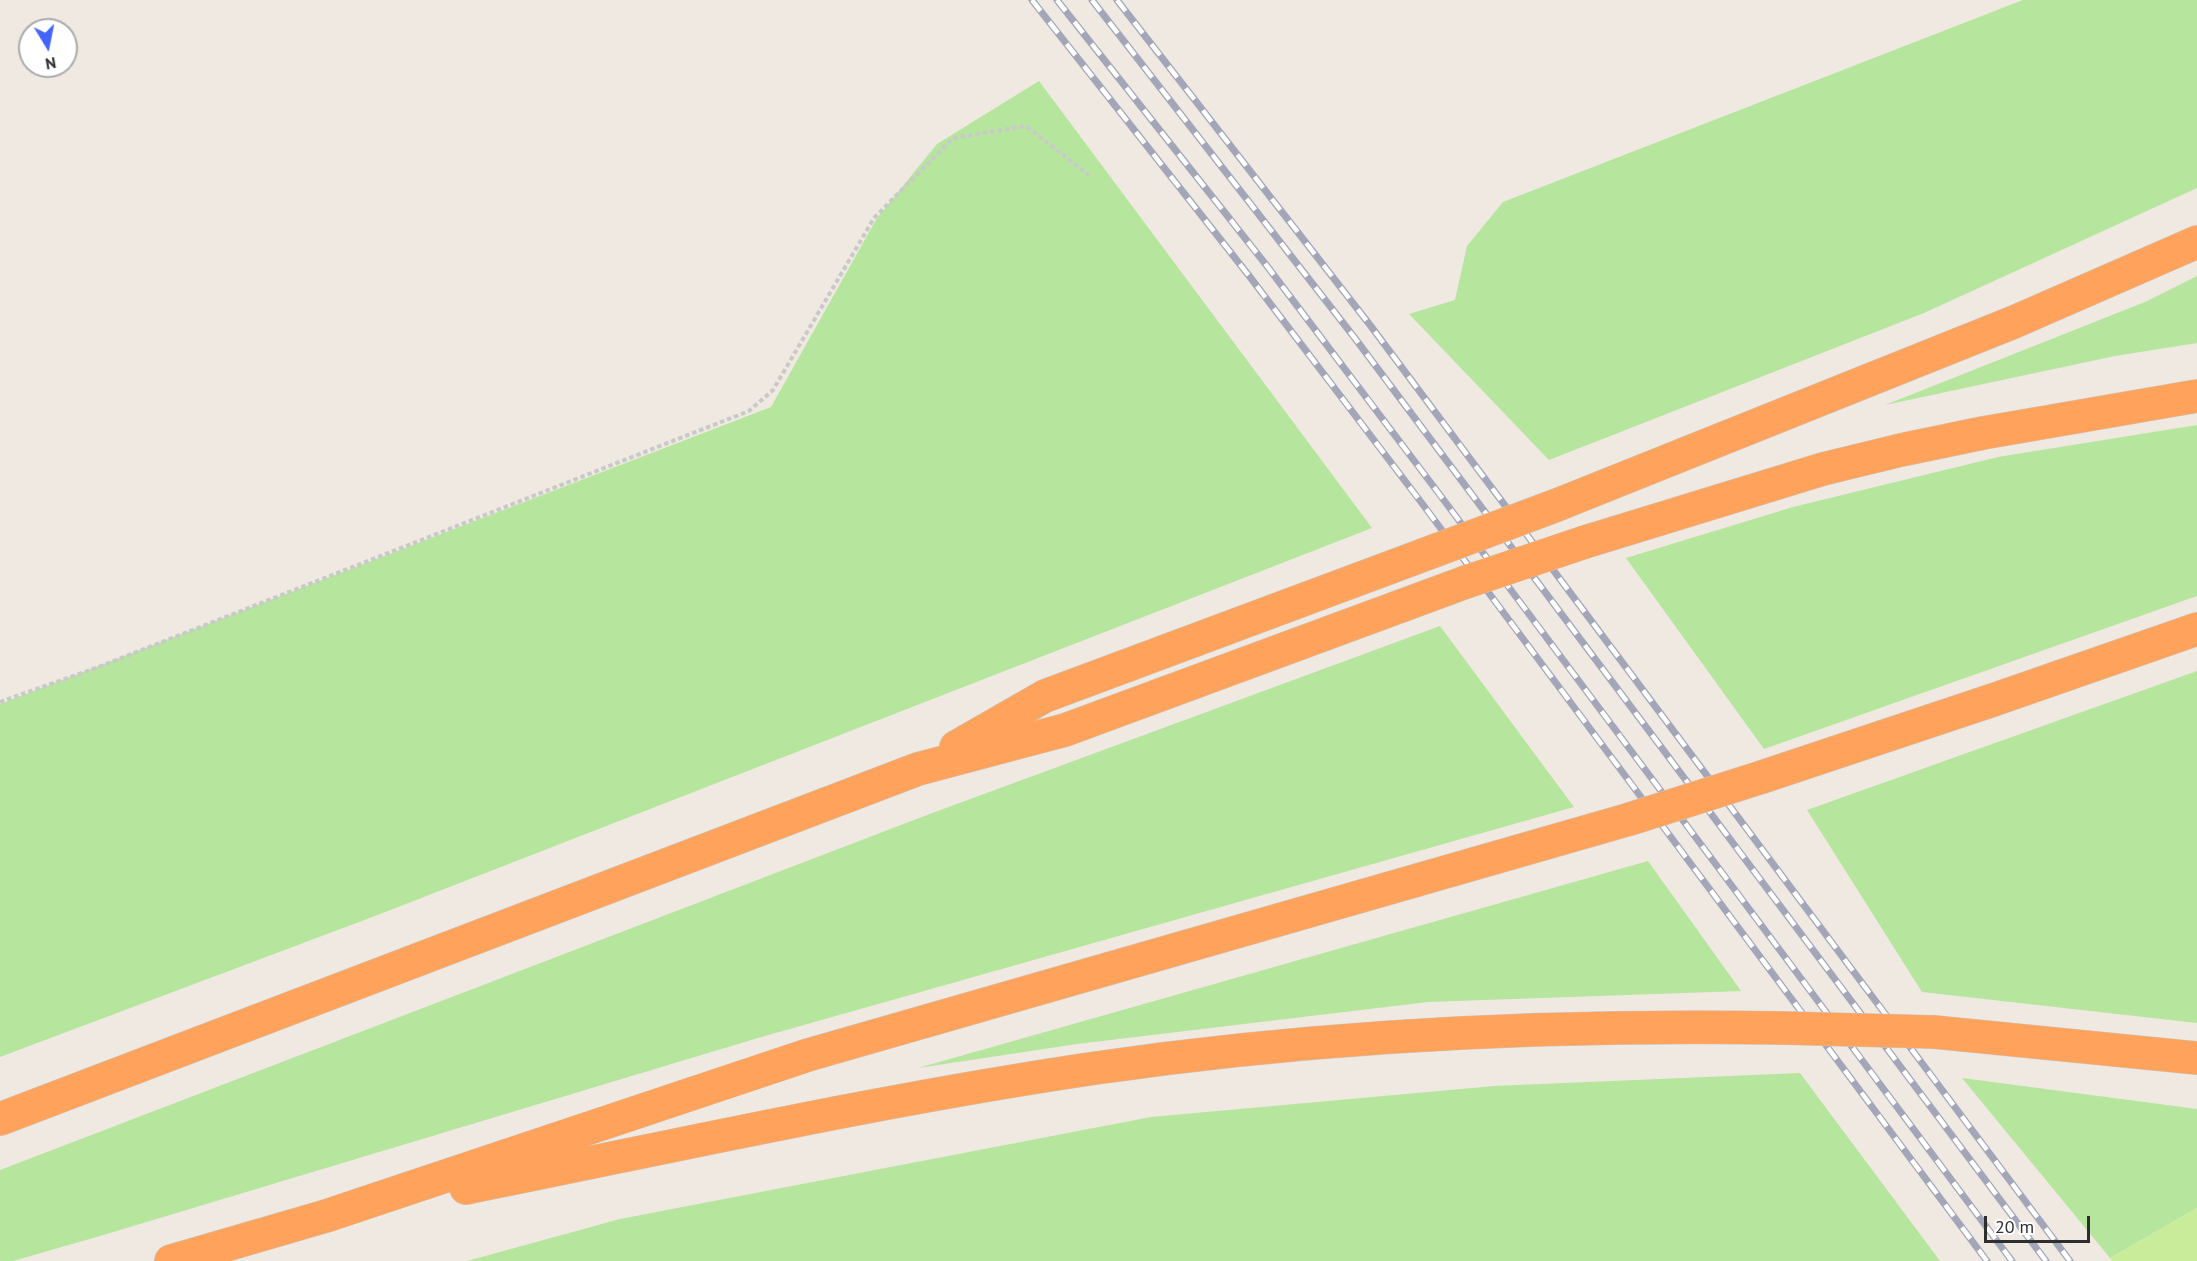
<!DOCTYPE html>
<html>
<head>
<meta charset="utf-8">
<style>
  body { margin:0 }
  #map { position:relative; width:2197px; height:1261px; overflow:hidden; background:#efe9e1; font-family:"PT Sans",sans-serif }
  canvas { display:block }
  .north { position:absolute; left:18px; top:18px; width:60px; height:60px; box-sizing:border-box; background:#fff; border:2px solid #ababab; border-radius:50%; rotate:170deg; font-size:16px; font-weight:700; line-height:24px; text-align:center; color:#2e2e2e }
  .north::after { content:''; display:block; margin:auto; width:21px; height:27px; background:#4264fb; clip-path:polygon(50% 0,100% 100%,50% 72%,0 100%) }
  .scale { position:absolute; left:1984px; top:1216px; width:106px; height:27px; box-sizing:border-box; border:3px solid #2e2e2e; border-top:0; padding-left:8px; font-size:18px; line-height:21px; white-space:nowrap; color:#2e2e2e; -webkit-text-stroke:4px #fff; paint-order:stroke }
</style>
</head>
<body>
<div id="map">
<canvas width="2197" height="1261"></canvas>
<div class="north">N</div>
<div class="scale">20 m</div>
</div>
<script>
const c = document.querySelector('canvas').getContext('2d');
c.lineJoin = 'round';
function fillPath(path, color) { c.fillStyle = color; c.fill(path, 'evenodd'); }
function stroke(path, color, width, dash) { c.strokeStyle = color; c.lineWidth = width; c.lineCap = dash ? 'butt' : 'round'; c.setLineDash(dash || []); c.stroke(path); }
const green = new Path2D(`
  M 2023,0 L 2197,0 L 2197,188 L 1924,313 L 1549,460 L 1409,314 L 1455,300 L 1467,246 L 1503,202 Z
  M 1039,81 L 1372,528 L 375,916 L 0,1057 L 0,704 L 771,407 L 877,218 L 937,144 Z
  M 2197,276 L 2197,343 L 2115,356 L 1885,405 L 2145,302 Z
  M 2197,425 L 2197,596 L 1764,749 L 1626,558 L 1793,507 L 1998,457 Z
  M 1440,626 L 1574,807 L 758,1038 L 100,1236 L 13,1261 L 0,1261 L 0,1170 L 927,815 Z
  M 2197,671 L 2197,1023 L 1922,992 L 1807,810 Z
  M 1648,861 L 1741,991 L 1428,1002 L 1077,1044 L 918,1068 Z
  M 1800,1073 L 1940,1261 L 467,1261 L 620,1219 L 1151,1117 L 1494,1086 Z
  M 1962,1078 L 2197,1109 L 2197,1208 L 2110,1258 Z`);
const pitch = new Path2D(`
  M 2197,1208 L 2197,1261 L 2112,1261 L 2110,1258 Z`);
const path = new Path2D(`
  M 0,702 L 96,668 L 749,411 L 773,390 L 874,218 L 953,138 L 1026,126 L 1089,175`);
const highway = new Path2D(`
  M 1557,505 L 2014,322 L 2197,242
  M 1585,542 L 1823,469 L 1901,450 L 1983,433 L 2197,396
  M 956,747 L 1045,696 L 1434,551
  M 1762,777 L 1993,700 L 2197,629
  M 1934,1032 L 2197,1058
  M 0,1119 L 918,769 L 1065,730 L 1466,582
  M 466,1188 C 675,1146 885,1099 1096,1068 C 1323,1035 1554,1024 1783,1028
  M 171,1261 L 326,1216 L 808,1055 L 1630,819`);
const rail = new Path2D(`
  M 1032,0 L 1250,277 L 1421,502 L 1987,1261
  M 1057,0 L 1267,266 L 1437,491 L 2012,1261
  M 1092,0 L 1354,337 L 2046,1261
  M 1117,0 L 1370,325 L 2070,1261`);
const highwayBridge = new Path2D(`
  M 1434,551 L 1557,505
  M 1466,582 L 1585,542
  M 1630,819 L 1762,777
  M 1783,1028 L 1934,1032`);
fillPath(green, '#b6e59e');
fillPath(pitch, '#c9ec9a');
stroke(highway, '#c9c9c9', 34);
stroke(path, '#c9c9c9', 4, [4.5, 3]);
stroke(highway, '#ffa35c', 33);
stroke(rail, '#a3a6b8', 7);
stroke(rail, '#fff', 4.5, [14]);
stroke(highwayBridge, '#c9c9c9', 34, []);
stroke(highwayBridge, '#ffa35c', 33);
</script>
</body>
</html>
